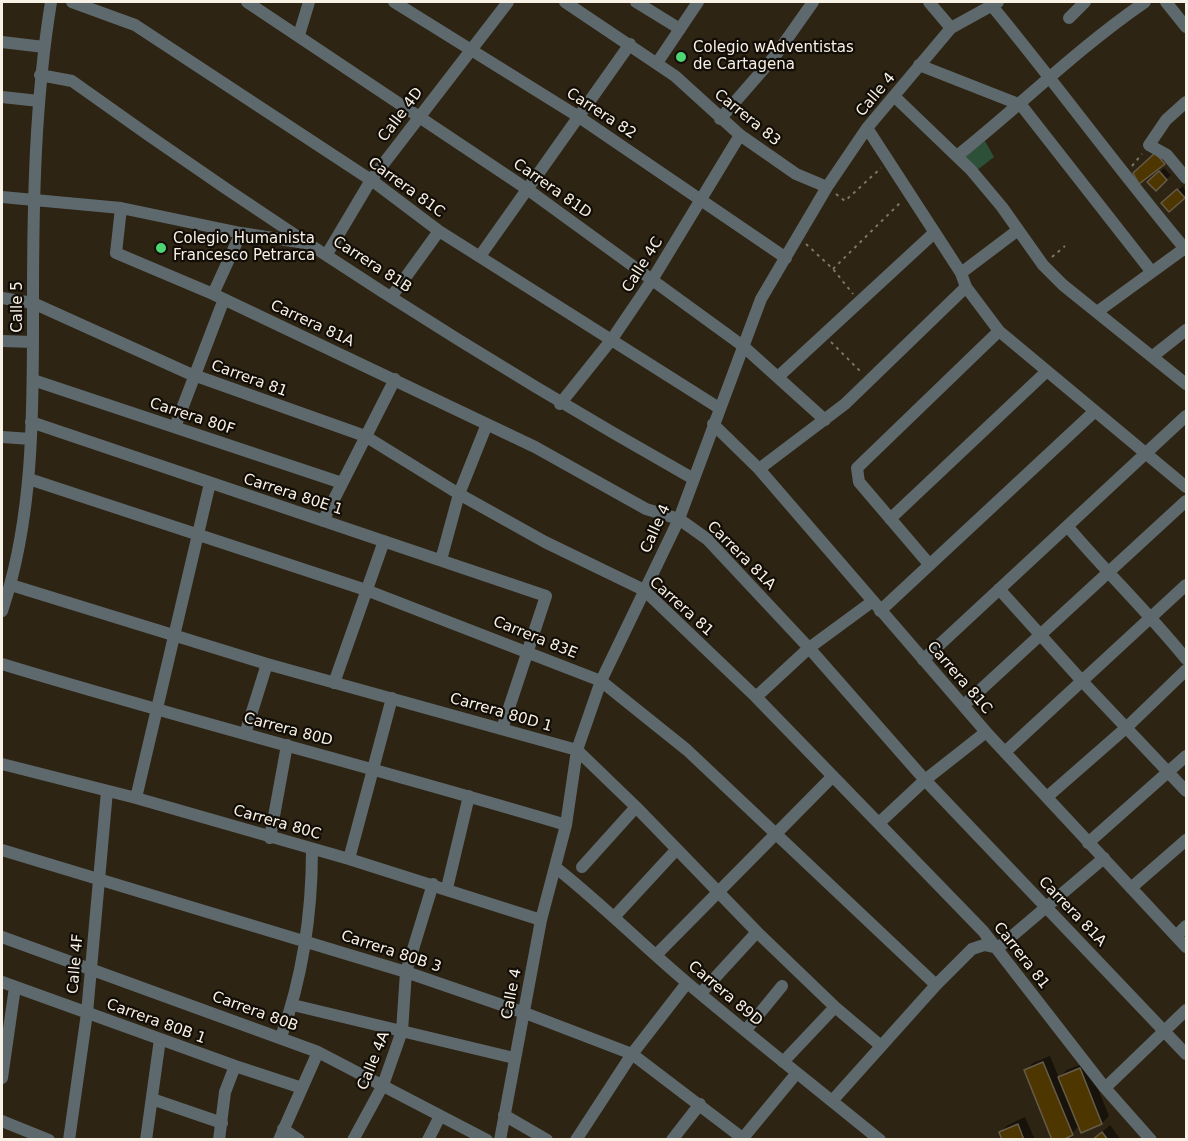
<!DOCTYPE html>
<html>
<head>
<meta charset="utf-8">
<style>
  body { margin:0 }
  #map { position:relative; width:1188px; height:1141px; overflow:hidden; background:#2d2413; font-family:"DejaVu Sans",sans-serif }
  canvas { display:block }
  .frame { position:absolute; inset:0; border:3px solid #f7f1e6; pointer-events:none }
</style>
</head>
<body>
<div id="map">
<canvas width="1188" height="1141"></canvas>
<div class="frame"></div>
</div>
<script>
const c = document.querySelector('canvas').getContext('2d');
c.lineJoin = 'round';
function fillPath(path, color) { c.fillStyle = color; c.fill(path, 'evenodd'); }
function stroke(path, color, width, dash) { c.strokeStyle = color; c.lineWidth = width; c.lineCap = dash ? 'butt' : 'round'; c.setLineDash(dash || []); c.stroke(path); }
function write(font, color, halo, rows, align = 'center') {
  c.font = font + ' "DejaVu Sans",sans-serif'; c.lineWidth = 4.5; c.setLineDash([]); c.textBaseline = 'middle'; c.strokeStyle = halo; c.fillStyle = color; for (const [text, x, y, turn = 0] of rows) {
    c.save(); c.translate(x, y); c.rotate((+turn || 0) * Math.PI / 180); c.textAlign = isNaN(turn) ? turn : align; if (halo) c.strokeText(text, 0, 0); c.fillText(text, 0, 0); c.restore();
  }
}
const green = new Path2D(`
  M 985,141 L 994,157 L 976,171 L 964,157 Z`);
const shadow = new Path2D(`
  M 1164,168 L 1171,175 L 1156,189 L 1149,182 Z
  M 1183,186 L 1186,194 L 1169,210 L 1163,203 Z
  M 1050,1056 L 1059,1078 L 1067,1070 L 1087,1062 L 1109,1116 L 1102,1123 L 1082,1131 L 1079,1126 L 1072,1133 L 1025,1071 L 1033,1063 Z
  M 1025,1117 L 1035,1140 L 1004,1140 L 1000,1132 L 1008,1125 Z
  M 1110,1125 L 1121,1140 L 1093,1140 Z`);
const building = new Path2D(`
  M 1155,153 L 1165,164 L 1139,184 L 1133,173 Z
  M 1159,171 L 1167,180 L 1156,191 L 1147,182 Z
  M 1177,189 L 1185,198 L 1169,212 L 1161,203 Z
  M 1043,1062 L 1073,1135 L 1062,1140 L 1052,1140 L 1024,1070 Z
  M 1080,1068 L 1102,1124 L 1081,1133 L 1058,1077 Z
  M 1018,1124 L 1024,1140 L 1002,1140 L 999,1132 Z
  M 1102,1132 L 1108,1140 L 1092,1140 Z`);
const path = new Path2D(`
  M 1132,166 L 1142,154
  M 836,194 L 845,201 L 881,168
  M 806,244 L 833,269 L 853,294
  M 1052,257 L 1065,246
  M 833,269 L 902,201
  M 831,342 L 861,372`);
const minor = new Path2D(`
  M 72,2 L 135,25 L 374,182 L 439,231 L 719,408
  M 247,2 L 527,189 L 743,346 L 825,420
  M 394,2 L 579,117 L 786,258
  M 565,2 L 675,76 L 740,135 L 796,174 L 827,187
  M 636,2 L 680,29
  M 929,2 L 951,28
  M 1166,2 L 1186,27
  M 992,6 C 1058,86 1119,170 1186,250
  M 1069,18 L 1085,2
  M 299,35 L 309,2
  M 2,42 L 44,47
  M 657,63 L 698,2
  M 919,65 L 1021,105 L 1151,271
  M 40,75 L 72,81 C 271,224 479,358 692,478
  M 2,97 L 39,101
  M 895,97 L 971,170 L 1002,207 L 1043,265 L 1063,285 L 1186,384
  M 1186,102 L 1166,120 L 1149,145 L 1167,155 L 1186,178
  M 720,119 L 775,56 L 813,2
  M 867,128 L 961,273 L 966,287 L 999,331 L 1186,487
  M 957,156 C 1021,105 1078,48 1145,2
  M 2,197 L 121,208 L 241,233 L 305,243
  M 121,208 L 116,253 L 213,294 L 535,447 L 646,509 L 679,519 L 707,539 L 809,648 L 925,780 L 1186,1054
  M 327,254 L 371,180 L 508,2
  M 480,256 L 630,44
  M 961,273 L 1018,230
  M 213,294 L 241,233
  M 392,296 L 439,231
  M 2,298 L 33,303 L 188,373 L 365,436 L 459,494 L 545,542 L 644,590 L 756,697 L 983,931 L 1105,1088 L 1151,1140
  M 1097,312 L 1185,248
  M 2,341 L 33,342
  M 1153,356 L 1186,330
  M 779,376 L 934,233
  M 33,380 L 342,483
  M 560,404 L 612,339 L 652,280 L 740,135
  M 31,422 L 546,596 L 502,729
  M 713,424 L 759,469 L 986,732 L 1186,947
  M 175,427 L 224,299
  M 2,437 L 31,439
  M 759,469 L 845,404 L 966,287
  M 29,479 L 366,590 L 601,681 L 687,750 L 936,985
  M 890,519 L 1047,371
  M 323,521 L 395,379
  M 1068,527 C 1106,572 1149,613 1186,659
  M 441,560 L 459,494 L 487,424
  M 929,564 L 859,482 L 857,468 L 999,331
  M 11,585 L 267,664 L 577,750 L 636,807 L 757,932 L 835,1007 L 881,1046
  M 999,589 L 1082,681 L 1186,791
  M 2,611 C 35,515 33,402 33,301 C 33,201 35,100 51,2
  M 880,611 L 1095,411
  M 923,660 L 1186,416
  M 2,664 C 189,721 379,769 566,825
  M 334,683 L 384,541
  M 756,697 L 809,648 L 873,601
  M 964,705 L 1186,501
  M 245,734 L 267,664
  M 1005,752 L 1186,585
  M 2,764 L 136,798 L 349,859 L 541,920
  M 1047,797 L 1127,727 L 1186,670
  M 136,798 L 210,483
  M 879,823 L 925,780 L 986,732
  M 270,838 L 287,745
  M 1088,843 L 1186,756
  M 2,850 L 406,972 L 525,1013 L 632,1054 L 745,1140
  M 349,859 L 392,698
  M 555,867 C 601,903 641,944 685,981 C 749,1035 815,1087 880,1140
  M 582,867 L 636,807
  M 447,888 L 469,796
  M 1131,888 L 1186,840
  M 615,916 L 676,850
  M 1176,936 L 1186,926
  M 2,937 L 318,1052 L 487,1140
  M 656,955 L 833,776
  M 2,982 L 235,1066 L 302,1088
  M 701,993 L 757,932
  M 293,1005 L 514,1058
  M 746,1030 L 782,986
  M 281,1037 C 303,976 312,913 312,849
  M 783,1062 L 835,1007
  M 2,1078 L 15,987
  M 1105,1088 L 1186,1010
  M 152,1099 L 222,1123
  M 832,1101 L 936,985 L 972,949 L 984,945 L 998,948 L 1104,858
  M 504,1115 L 547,1140
  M 2,1121 L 49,1140
  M 283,1129 L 299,1140
  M 743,1138 L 796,1074
  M 69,1140 L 87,1013 L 107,791
  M 146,1140 L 160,1039
  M 219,1140 L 225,1092 L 235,1066
  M 279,1140 L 318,1052
  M 353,1140 L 383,1085 L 402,1031 L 406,972 L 433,884
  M 428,1140 L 440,1116
  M 500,1140 L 541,920 L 566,825 L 577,750 L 601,681 L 679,519 L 761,299 L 827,187 L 867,128 L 951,28 L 998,2
  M 576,1140 L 632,1054 L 687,983
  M 672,1140 L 700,1104`);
const markers = [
  [681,57,6,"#4ed675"],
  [161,248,6,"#4ed675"]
];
const poiNames = [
  ["Colegio wAdventistas",693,48],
  ["de Cartagena",693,65],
  ["Colegio Humanista",173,239],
  ["Francesco Petrarca",173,256]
];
const streetNames = [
  ["Calle 4",876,95,-50],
  ["Carrera 82",601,114,33],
  ["Calle 4D",401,115,-53],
  ["Carrera 83",747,118,39],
  ["Carrera 81C",406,188,36],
  ["Carrera 81D",552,189,35],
  ["Carrera 81B",372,265,33],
  ["Calle 4C",643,265,-58],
  ["Calle 5",18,307,-90],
  ["Carrera 81A",312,324,25],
  ["Carrera 81",249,379,20],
  ["Carrera 80F",192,417,18],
  ["Carrera 80E 1",293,495,18],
  ["Calle 4",656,529,-66],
  ["Carrera 81A",741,556,45],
  ["Carrera 81",681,607,42],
  ["Carrera 83E",535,638,22],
  ["Carrera 81C",959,678,49],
  ["Carrera 80D 1",501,713,16],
  ["Carrera 80D",288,730,15],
  ["Carrera 80C",277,823,16],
  ["Carrera 81A",1072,912,46],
  ["Carrera 80B 3",391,952,18],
  ["Carrera 81",1021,956,52],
  ["Calle 4F",76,964,-85],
  ["Calle 4",512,994,-79],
  ["Carrera 89D",725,994,40],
  ["Carrera 80B",255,1012,20],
  ["Carrera 80B 1",156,1022,20],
  ["Calle 4A",374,1061,-68]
];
fillPath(green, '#2d5138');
fillPath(shadow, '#0007');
fillPath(building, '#4e3600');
stroke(building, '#665c49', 1.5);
stroke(path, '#7e7667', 2, [3, 4.5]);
stroke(minor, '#5e696d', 12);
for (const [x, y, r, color] of markers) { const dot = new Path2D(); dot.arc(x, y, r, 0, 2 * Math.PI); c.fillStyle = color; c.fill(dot); stroke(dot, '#120e07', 2); }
write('15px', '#f7f1e6', '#120e07', poiNames, 'left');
write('15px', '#f7f1e6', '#120e07', streetNames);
</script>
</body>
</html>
